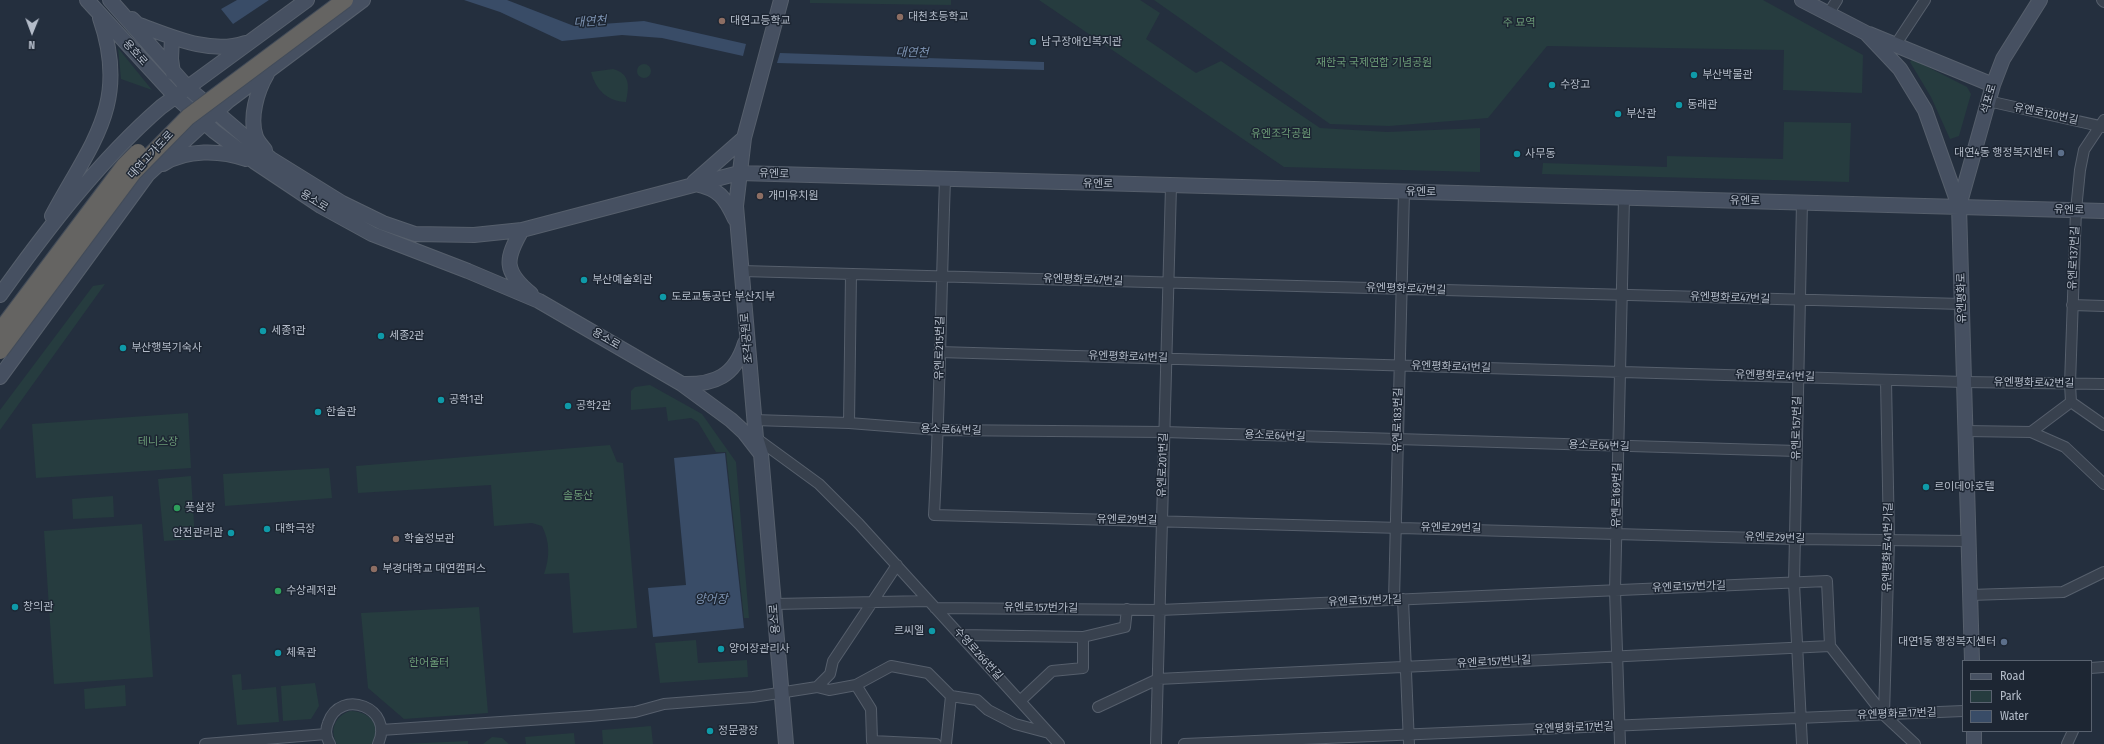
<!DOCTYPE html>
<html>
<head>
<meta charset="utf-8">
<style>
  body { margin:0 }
  #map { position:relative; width:2104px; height:744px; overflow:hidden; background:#242f3e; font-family:"Fira Sans Condensed",sans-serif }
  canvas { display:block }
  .legend { position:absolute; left:1962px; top:660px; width:130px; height:72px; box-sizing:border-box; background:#1d2633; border:1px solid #59626f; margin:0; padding:5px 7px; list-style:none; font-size:12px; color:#b4bcc9 }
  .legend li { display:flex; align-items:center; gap:8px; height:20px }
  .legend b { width:20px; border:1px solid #59626f }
  .north { position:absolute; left:12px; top:12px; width:40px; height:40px; -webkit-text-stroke:3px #1d2633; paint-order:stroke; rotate:181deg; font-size:11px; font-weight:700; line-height:16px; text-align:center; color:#b4bcc9 }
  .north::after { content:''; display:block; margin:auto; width:14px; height:18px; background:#b4bcc9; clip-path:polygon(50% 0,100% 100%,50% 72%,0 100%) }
</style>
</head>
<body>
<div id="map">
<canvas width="2104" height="744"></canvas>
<ul class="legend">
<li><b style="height:5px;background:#465061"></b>Road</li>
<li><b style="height:11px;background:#263c3f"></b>Park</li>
<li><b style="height:11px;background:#394c67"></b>Water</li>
</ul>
<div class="north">N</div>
</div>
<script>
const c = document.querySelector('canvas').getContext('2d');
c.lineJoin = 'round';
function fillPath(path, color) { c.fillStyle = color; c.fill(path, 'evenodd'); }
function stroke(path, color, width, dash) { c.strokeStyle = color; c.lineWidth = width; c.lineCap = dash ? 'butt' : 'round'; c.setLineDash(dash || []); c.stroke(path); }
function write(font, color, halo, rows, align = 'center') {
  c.font = font + ' "Fira Sans Condensed","Noto Sans KR",sans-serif'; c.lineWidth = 3; c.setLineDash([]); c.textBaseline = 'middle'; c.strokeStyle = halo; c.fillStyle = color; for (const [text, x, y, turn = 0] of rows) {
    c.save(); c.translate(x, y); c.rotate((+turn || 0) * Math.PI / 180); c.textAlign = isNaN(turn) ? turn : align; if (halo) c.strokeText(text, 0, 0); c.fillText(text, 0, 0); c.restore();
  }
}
const green = new Path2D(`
  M 810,0 L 951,0 L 951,5 L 810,3 Z
  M 1039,0 L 1140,0 L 1160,13 L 1146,39 L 1196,73 L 1221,61 L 1320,128 L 1387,132 L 1480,128 L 1480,172 L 1284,167 Z
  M 1154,0 L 1763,0 L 1863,55 L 1862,93 L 1783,90 L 1784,50 L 1547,46 L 1488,118 L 1389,126 L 1330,124 Z
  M 118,48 L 152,90 L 121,79 Z
  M 1912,59 L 1967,87 L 1971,94 L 1959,136 L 1950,139 L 1931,97 L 1910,62 Z
  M637 71a7 7 0 1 1 14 0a7 7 0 1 1-14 0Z
  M 613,69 C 631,74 629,87 626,102 C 607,101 596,90 591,72 Z
  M 1784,122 L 1851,123 L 1849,182 L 1542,174 L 1543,163 L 1667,167 L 1667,156 L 1783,159 Z
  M 105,284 L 0,430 L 0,410 L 93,286 Z
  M 650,385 L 702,414 L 736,462 L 749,618 L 744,618 L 726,452 L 716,452 L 698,422 L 691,418 L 668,421 L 666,407 L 631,410 L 631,391 L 635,387 Z
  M 188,413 L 191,468 L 36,478 L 32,424 Z
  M 610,445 L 617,462 L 623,463 L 637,628 L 573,633 L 569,573 L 544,574 C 550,557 550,542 542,526 L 532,523 L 494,526 L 491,485 L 358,493 L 356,466 Z
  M 329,468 L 332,498 L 225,506 L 223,474 Z
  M 191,476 L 195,539 L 164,541 L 158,479 Z
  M 113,496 L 114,517 L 73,519 L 72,499 Z
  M 142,524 L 153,677 L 54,684 L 44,531 Z
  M 479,607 L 488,713 L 404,719 L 368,688 L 361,613 Z
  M 696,640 L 698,663 L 747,660 L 748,677 L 660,683 L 655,643 Z
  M 241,674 L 242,690 L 276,687 L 279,722 L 237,725 L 232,675 Z
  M 315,683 L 319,706 L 311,719 L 283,721 L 281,686 Z
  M 125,685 L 126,706 L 85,709 L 84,689 Z
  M 350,711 C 368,710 384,727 372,744 L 337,744 C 329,730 335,716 350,711 Z
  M 651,726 L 653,744 L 603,744 L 602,730 Z
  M 574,733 L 575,744 L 526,744 L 525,737 Z
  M 492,737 L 502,738 L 509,744 L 483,744 Z
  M 468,741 L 468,744 L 402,744 Z`);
const water = new Path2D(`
  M 237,0 L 269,0 L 233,24 L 221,9 Z
  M 464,0 L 507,0 L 574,26 L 644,21 L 746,44 L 743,56 L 662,38 L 622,35 L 562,41 L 500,12 Z
  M 780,53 L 1044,62 L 1044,70 L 777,63 Z
  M 725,453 L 744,628 L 653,637 L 648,588 L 686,585 L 674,458 Z`);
const minor = new Path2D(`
  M 2102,0 L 2104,2
  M 1828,14 L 1837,0
  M 1896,44 L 1925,0
  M 1988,101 L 2104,127
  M 2104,120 L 2084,150 L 2080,170 L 2076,210 L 2070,384 L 2071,402 L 2104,425
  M 945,180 C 941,292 940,404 934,515 L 1795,539 L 1968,541
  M 1802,202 L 1794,583 L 1802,744
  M 742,271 L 1962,304
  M 2072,305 L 2104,306
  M 939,352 L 1964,382 L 2104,384
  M 754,420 L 849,423 L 939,430 L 1164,432 L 1797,451
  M 849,423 L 851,274
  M 1965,431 L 2031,432 L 2065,447 L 2104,484
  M 2031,432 L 2071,402
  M 756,438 L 819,484 L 859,524 L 1059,744
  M 1970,595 L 2063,592 L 2104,572
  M 1403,599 L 1409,744
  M 1394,600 L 1404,192
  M 774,604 L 929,601
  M 935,608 L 1160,610 L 1827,581 L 1830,646 L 1884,715 L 1915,744
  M 960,635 L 1083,637 L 1125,627 L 1127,609
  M 2091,668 L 2104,667
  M 856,685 L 871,709 L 872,741 L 936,744
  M 817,687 L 830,674 L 833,661 L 897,565
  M 1020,701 L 1052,671 L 1083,668 L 1083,637
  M 1098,707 L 1158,679 L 1830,646
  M 1884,715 L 1889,540 L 1886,380
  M 381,730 L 590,716 L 635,712 L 664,704 L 753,697 L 817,687 L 829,690 L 856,685 L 891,666 L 928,673 L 951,696 L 977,700 L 988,710 L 1015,724 L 1049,733
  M 205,744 L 326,734
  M 330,744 C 326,738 325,730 328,723 C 340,687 395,708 378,744
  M 946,744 L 951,696
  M 1156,744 L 1171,186
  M 1184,744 L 1963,711
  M 1620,744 L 1615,590 L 1624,198
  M 2067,744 L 2073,731`);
const secondary = new Path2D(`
  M 87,0 L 176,97 L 214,131 L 255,162 L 321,206 L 372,234 L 468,271 L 539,301 L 682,384 L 731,420 L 744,432 L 761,454
  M 110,0 L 188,88 L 271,159 L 342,203 L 383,223 L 415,234 L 474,235 L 522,230 L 739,173 L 2104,211
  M 781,0 L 744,138 L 736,206 L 756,438 L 761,454 L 786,744
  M 1802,0 L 1866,33 L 1900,69 L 1925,110 L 1959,206 L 1972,661
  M 132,19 L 137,24 C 170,36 210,55 245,43
  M 1869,34 L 1993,85
  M 172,37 L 171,59 L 173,73
  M 265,150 C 262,146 258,142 256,137 C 249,118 257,91 267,74
  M 163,164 C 186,149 221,150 246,159
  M 694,182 L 744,138
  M 695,184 C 719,189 725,197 735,219
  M 1959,206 L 1993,85 L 2003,59 L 2040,0
  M 52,216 C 91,143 130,104 100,18
  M 522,230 C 505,259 503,271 531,294
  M 0,295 C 48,228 99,161 161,107 L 307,0
  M 0,377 L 148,174 L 228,101 L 363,0
  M 682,384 C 715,385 735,376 745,343
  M 1974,731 L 1974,744`);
const trunkBridge = new Path2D(`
  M 0,331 L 124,166 L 138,152
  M 0,351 L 133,173 L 188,117 L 345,0`);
const markers = [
  [900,17,4,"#8d6e63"],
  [722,21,4,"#8d6e63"],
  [1033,42,4,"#0f9aa8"],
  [1694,75,4,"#0f9aa8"],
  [1552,85,4,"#0f9aa8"],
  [1679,105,4,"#0f9aa8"],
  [1618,114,4,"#0f9aa8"],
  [2061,153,4,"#5c6f8a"],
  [1517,154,4,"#0f9aa8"],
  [760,196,4,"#8d6e63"],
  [584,280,4,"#0f9aa8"],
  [663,297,4,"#0f9aa8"],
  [263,331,4,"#0f9aa8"],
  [381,336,4,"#0f9aa8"],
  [123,348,4,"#0f9aa8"],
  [441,400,4,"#0f9aa8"],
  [568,406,4,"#0f9aa8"],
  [318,412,4,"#0f9aa8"],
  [1926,487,4,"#0f9aa8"],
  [177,508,4,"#2e9e5b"],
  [267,529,4,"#0f9aa8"],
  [231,533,4,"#0f9aa8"],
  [396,539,4,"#8d6e63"],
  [374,569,4,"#8d6e63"],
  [278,591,4,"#2e9e5b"],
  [15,607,4,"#0f9aa8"],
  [932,631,4,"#0f9aa8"],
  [2004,642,4,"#5c6f8a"],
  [721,649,4,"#0f9aa8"],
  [278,653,4,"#0f9aa8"],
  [710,731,4,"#0f9aa8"]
];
const poiNames = [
  ["대천초등학교",908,17],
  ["대연고등학교",730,21],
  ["남구장애인복지관",1041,42],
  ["부산박물관",1702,75],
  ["수장고",1560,85],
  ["동래관",1687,105],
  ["부산관",1626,114],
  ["대연4동 행정복지센터",2053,153,"right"],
  ["사무동",1525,154],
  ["개미유치원",768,196],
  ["부산예술회관",592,280],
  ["도로교통공단 부산지부",671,297],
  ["세종1관",271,331],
  ["세종2관",389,336],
  ["부산행복기숙사",131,348],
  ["공학1관",449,400],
  ["공학2관",576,406],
  ["한솔관",326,412],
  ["르이데아호텔",1934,487],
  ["풋살장",185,508],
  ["대학극장",275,529],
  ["안전관리관",223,533,"right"],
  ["학술정보관",404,539],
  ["부경대학교 대연캠퍼스",382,569],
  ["수상레저관",286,591],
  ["창의관",23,607],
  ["르씨엘",924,631,"right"],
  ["대연1동 행정복지센터",1996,642,"right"],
  ["양어장관리사",729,649],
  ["체육관",286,653],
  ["정문광장",718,731]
];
const parkNames = [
  ["주 묘역",1519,23],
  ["재한국 국제연합 기념공원",1374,63],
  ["유엔조각공원",1281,134],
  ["테니스장",158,442],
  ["솔동산",578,496],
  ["한어울터",429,663]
];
const streetNames = [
  ["용호로",135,53,48],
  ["석포로",1989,99,-74],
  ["유엔로120번길",2046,114,12],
  ["대연고가도로",151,155,-47],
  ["유엔로",774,174,2],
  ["유엔로",1098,184,1],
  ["유엔로",1421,192,1],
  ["용소로",314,201,32],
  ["유엔로",1745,201,1],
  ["유엔로",2069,210,2],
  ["유엔로137번길",2074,258,-87],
  ["유엔평화로47번길",1083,280,2],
  ["유엔평화로47번길",1406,289,2],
  ["유엔평화로47번길",1730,298,2],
  ["유엔평화로",1962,298,-91],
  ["조각공원로",747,338,-95],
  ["용소로",606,339,30],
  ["유엔로215번길",940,348,-89],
  ["유엔평화로41번길",1128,357,2],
  ["유엔평화로41번길",1451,367,2],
  ["유엔평화로41번길",1775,376,2],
  ["유엔평화로42번길",2034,383,1],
  ["유엔로183번길",1398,420,-89],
  ["유엔로157번길",1797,428,-89],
  ["용소로64번길",951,430,2],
  ["용소로64번길",1275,436,2],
  ["용소로64번길",1599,446,2],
  ["유엔로201번길",1163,465,-88],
  ["유엔로169번길",1617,495,-89],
  ["유엔로29번길",1127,520,1],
  ["유엔로29번길",1451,528,1],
  ["유엔로29번길",1775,538,2],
  ["유엔평화로41번가길",1888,547,-89],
  ["유엔로157번가길",1689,587,-2],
  ["유엔로157번가길",1365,601,-2],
  ["유엔로157번가길",1041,608,1],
  ["용소로",775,619,-95],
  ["수영로266번길",978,654,48],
  ["유엔로157번나길",1494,662,-3],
  ["유엔평화로17번길",1897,714,-2],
  ["유엔평화로17번길",1574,728,-2]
];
const waterNames = [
  ["대연천",590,22,-4],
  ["대연천",912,53,1],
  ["양어장",711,600]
];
fillPath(green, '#263c3f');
fillPath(water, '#394c67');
stroke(minor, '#565f6c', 12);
stroke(secondary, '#565f6c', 16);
stroke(minor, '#38414e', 10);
stroke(secondary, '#465061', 14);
stroke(trunkBridge, '#434c59', 18, []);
stroke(trunkBridge, '#656462', 16);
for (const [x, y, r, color] of markers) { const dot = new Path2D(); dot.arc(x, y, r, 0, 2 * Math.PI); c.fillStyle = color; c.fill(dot); stroke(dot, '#1d2633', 1.5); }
write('11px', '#b4bcc9', '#1d2633', poiNames, 'left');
write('11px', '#6b9a76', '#1d2633', parkNames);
write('11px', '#b4bcc9', '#1d2633', streetNames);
write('italic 12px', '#7c92b1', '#1d2633', waterNames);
</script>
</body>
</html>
